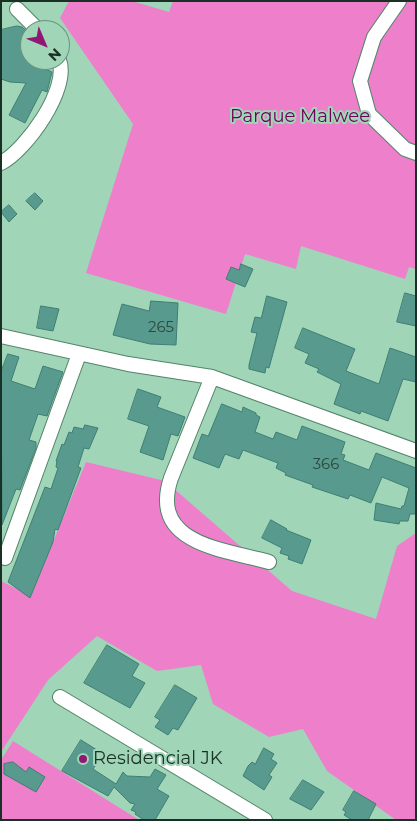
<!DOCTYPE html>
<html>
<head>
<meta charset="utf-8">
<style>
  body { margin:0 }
  #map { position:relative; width:417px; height:821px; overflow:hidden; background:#a0d5b8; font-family:Montserrat,sans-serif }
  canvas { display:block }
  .frame { position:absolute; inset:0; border:2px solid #1a3025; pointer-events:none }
  .north { position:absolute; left:20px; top:20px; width:50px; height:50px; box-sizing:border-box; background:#a0d5b8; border:1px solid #6a937d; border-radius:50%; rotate:135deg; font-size:14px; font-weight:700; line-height:20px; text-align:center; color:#1a3025 }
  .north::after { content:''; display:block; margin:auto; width:18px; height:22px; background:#911774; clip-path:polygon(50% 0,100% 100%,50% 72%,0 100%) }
</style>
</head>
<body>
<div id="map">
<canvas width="417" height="821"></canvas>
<div class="frame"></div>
<div class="north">N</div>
</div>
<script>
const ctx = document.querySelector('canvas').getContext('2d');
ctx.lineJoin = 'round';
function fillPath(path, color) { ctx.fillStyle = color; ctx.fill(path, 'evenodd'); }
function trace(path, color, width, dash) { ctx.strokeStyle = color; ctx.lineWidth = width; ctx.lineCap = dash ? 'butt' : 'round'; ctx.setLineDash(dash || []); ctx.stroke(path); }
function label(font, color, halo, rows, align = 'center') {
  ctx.font = font + ' Montserrat,sans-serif'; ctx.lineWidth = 4; ctx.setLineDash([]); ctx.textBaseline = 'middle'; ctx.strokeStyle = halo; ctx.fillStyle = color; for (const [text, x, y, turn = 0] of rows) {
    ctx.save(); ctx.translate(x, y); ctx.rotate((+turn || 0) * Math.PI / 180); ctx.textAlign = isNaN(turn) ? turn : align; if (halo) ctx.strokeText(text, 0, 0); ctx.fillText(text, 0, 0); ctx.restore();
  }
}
fillPath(new Path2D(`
  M69 1H132L169 12 173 1H416V269L409 267 405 279 301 246 296 269 245 254 226 314 86 273 133 124 60 18Z
  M86 462 165 481 292 591 376 619 397 546 416 533V820H396L327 771 303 729 269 737 213 704 201 665 157 671 97 636 48 680 1 752V581L31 596Z
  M13 741 139 820H1V760Z`), '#ee7fcb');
const building = new Path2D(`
  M17 26 22 27 30 34V60H44L41 67 52 72 47 92 42 90 25 123 9 115 26 83 10 82 1 79V30Z
  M35 193 43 201 35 210 26 201Z
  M9 205 17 214 9 222 1 212Z
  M241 264 253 269 245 287 226 279 231 267 239 270Z
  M405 293 416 296V326L397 322Z
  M267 296 287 302 269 368 266 367 265 373 249 369V365L257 333 251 332 255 317 261 318Z
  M151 301 178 303 176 345 150 344 113 335 122 304 149 311Z
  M41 306 59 309 53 331 37 328Z
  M303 328 355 349 346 371 379 384 390 348 416 357V382L403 379 388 421 361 411 360 414 334 404 341 384 317 372 319 369 305 363 309 354 295 348Z
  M8 354 19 357 11 381 35 389 43 366 63 372 47 416 38 414 29 440 36 442V448L20 490 16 489 2 525 1 372Z
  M138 389 161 397 157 407 185 417 178 436 171 434 163 460 140 452 149 426 128 419Z
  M222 404 242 412 243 407 256 413V415L260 417 255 432 273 439 276 432 297 440 302 426 345 442 341 454 345 455 343 460 369 470 376 453 416 468V514H410L408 521H400L399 524 374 520 376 503 401 509 402 506H404L409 488 382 477 371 503 350 495 348 499 312 487 313 485 285 475 286 473 276 468 278 463 243 450 239 459 225 454 219 468 193 458 202 434 208 436Z
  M85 425 98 428 89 449 84 448 78 467 81 468 58 530 55 529 53 542 30 598 8 582 45 487 51 489 58 468 56 467 57 461H56L62 444 64 445 69 432 72 433 74 427 83 429Z
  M271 520 287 529 286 530 311 540 302 564 288 559 289 556 280 553 282 548 262 538Z
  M107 645 139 664 132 676 145 683 130 708 84 683Z
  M175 685 197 698 178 730 173 728 168 735 155 727 160 720 155 717Z
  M81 740 97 750 94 758 99 760 93 769 116 784 123 772 127 776 150 777 155 769 166 775 157 789 169 796 155 820H144L135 814 136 812 131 810 135 804 130 803 114 787 108 796 62 771Z
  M264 748 274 754 271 759 277 763 269 775 272 777 264 790 243 776 248 766 252 762 255 764Z
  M13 762 26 772 29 767 45 777 36 792 4 774V764Z
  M303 780 324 792 311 810 290 799Z
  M354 791 376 804 368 820H352L344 815 346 812 343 810Z`);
fillPath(building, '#599a8e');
trace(building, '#3e7f73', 1);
const minor = new Path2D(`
  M399 1 374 37 360 81 369 114 405 149 416 153
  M17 9 38 30
  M1 163C26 150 70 89 59 60
  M1 336 128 364 212 377 416 451
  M212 377 171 478C149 544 222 549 269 562
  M5 558 79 354
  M60 697 265 820`);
trace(minor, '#518469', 16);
trace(minor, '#fff', 14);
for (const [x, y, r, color] of [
  [83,759,5,"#911774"]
]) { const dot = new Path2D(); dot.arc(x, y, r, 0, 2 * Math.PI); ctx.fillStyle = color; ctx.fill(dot); trace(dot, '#a0d5b8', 2); }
label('15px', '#2a4a3f', null, [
  ["265",161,328],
  ["366",326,465]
]);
label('18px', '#700158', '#a0d5b8', [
  ["Parque Malwee",300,117]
]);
label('18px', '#1a3025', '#a0d5b8', [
  ["Residencial JK",93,759]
], 'left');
</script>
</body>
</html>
